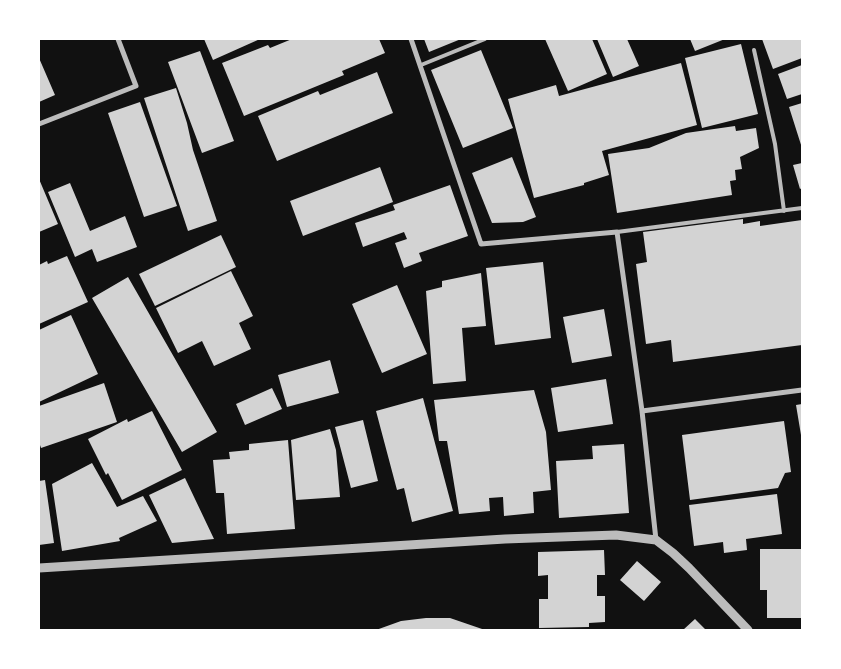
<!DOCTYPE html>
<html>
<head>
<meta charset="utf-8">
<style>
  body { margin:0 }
  #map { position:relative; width:841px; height:669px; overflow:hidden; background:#111; font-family:"DejaVu Sans",sans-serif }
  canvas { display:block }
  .frame { position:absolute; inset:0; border:40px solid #fff; pointer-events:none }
</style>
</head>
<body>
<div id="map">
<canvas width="841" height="669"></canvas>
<div class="frame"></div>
</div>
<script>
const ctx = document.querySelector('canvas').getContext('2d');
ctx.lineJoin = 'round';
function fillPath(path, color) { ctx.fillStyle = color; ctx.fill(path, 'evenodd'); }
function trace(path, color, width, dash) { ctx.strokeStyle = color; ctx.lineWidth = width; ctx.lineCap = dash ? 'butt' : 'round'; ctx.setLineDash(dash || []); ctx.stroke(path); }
fillPath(new Path2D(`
  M204 39H260L213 60Z
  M292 39H379L385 53 342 71 344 75 244 116 222 63 268 45 270 48Z
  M424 39H461L429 52Z
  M545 39H592L607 74 568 91Z
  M597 39H627L639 66 613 77Z
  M690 39H725L695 51Z
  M762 39H802V58L773 69Z
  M741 44 758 114 702 128 685 58Z
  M481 50 513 128 463 148 431 70Z
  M200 51 234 141 202 153 168 62Z
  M39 58 55 95 39 102Z
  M681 63 697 125 602 151 609 175 584 183V185L534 198 508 99 556 85 559 96Z
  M802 65V94L787 99 778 74Z
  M377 72 393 113 277 161 258 116 318 91 320 95Z
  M176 88 187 123 193 150 217 221 188 231 144 98Z
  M140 102 177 206 144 217 108 113Z
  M802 103V148L789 107Z
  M735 126 736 131 756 128 759 148 740 157 742 169 735 170 736 180 730 181 732 195 617 213 608 154 649 148 686 133Z
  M512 157 536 217 523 222 492 223 472 173Z
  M802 163V188L800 189 793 165Z
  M380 167 393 202 303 236 290 201Z
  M39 179 58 224 39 232Z
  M70 183 90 231 125 216 137 247 97 262 92 249 75 257 48 192Z
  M450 185 468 236 419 253 422 261 404 268 395 243 407 239 404 232 363 247 355 223 395 210 393 205Z
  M743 219V224L760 221V226L802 220V345L673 362 671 340 646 344 636 264 647 262 643 232Z
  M221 235 236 267 155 306 139 274Z
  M67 256 88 302 39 324V265L47 261 48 264Z
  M543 262 551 338 495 345 486 268Z
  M231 271 253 316 239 323 251 349 214 366 202 341 178 353 156 308Z
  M481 273 486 326 462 328 466 381 433 384 426 291 442 287V281Z
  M128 277 217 432 182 452 92 298Z
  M397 285 427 354 382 373 352 304Z
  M604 309 612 356 572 363 563 317Z
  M71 315 98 374 39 402V330Z
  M330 360 339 393 287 407 278 375Z
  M606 379 613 424 558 432 551 388Z
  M104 383 117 422 41 448 39 442V406Z
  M272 388 282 409 245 425 236 404Z
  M534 390 546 432 551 490 533 492 534 513 504 516 503 497 489 498 490 511 459 514 447 441H439L434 400Z
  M423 398 453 511 412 522 404 488 397 490 376 411Z
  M802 404V435H801L796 405Z
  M152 411 182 470 122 500 108 473 106 475 88 439 127 419 128 422Z
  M363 420 378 481 351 488 335 427Z
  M784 421 791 472 785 473 778 488 690 500 682 435Z
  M330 429 336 450 340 497 296 500 291 440Z
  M288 440 295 529 227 534 224 493H216L213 460 230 459 229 452 249 450V444Z
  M624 444 629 513 559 518 556 461 593 459 592 446Z
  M92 463 117 507 143 496 157 521 119 538 120 541 62 551 52 484Z
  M185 478 214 539 172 543 149 495Z
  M45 480 54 543 39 545V481Z
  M777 494 782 534 746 539 747 550 724 553 723 542 694 546 689 505Z
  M760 549H802V618H767V590H760Z
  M604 550 605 575H597V596H605V622L589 623V627L539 628V599H548V575L538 576V552Z
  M637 561 661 582 644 601 620 580Z
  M426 618H450L485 630H376L401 621Z
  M695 619 706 630H683Z`), '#d3d3d3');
trace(new Path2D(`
  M754 50 775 144 784 211
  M421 65 485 39
  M617 232 802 208`), '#bcbcbc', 4);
trace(new Path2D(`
  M411 39 481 244 617 232 642 411 656 540
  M39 124 136 86 118 39
  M642 411 802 390`), '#bcbcbc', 5);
trace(new Path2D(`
  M39 568 505 539 616 535 656 540 673 553 689 568 748 630`), '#bcbcbc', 9);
</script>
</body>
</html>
